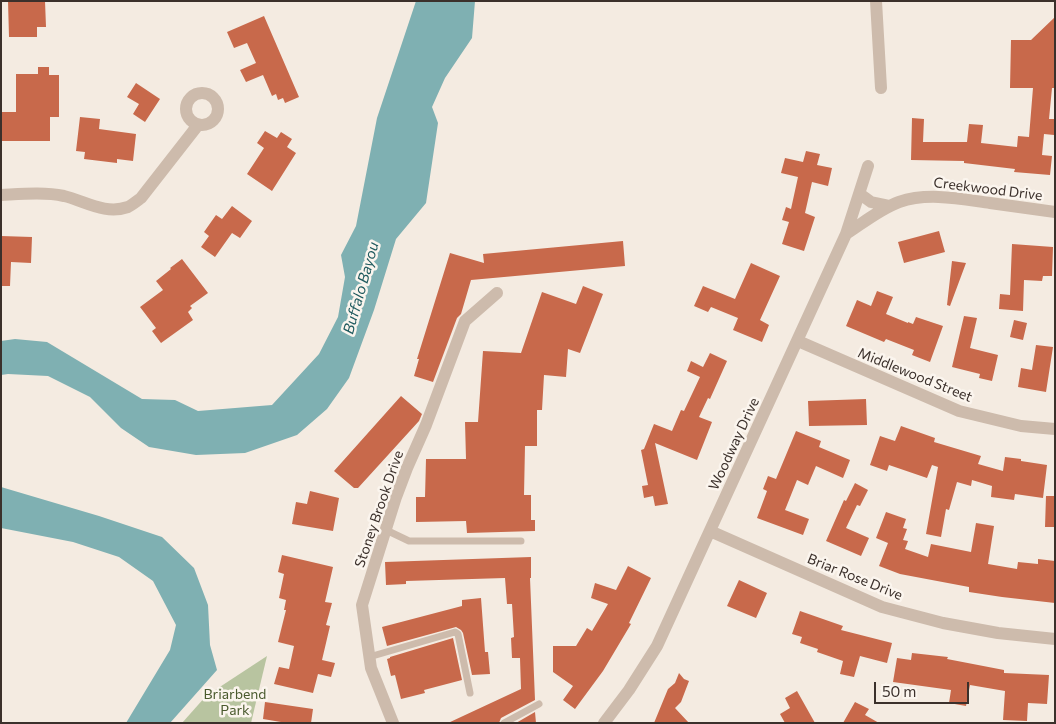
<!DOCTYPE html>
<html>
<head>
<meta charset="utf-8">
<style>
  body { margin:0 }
  #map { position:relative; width:1056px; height:724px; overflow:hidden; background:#f4ebe1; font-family:Commissioner,sans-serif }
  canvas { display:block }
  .frame { position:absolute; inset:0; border:2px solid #3b302b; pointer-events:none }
  .scale { position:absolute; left:874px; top:682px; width:95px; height:22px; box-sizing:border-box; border:2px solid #3b302b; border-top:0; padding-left:6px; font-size:15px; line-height:18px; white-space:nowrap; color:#3b302b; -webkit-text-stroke:4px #fbf5ee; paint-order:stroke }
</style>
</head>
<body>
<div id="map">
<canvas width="1056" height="724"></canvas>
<div class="frame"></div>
<div class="scale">50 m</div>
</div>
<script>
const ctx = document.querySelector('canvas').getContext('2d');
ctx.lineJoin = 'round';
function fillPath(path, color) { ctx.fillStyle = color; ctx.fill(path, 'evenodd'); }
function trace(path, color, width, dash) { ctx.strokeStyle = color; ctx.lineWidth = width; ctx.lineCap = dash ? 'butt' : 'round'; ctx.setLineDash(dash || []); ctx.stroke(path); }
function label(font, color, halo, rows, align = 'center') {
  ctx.font = font + ' Commissioner,sans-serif'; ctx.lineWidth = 5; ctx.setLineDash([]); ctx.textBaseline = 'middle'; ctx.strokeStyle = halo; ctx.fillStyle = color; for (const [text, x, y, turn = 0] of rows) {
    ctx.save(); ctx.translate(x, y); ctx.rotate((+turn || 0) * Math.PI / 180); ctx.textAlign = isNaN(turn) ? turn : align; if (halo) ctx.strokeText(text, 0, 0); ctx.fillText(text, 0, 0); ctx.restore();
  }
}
fillPath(new Path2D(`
  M267 656 251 723H182L206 696Z`), '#b8c4a0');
fillPath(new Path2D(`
  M416 1H475L472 38 445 78 432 107 438 123 426 203 396 239 374 310 349 378 327 409 297 435 245 453 196 455 149 447 121 428 90 397 48 376 8 374 1 375V341L15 339 47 342 142 399 175 400 198 411 272 405 319 354 338 317 345 277 341 255 356 226 377 118Z
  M1 487 99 516 162 537 194 568 208 605 210 645 217 670 170 723H126L170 650 176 625 153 581 119 557 73 542 1 528Z`), '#7fb0b2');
fillPath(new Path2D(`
  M8 1H45L46 27H37V37H9Z
  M264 16 299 97 285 103 283 98 278 100 276 94 272 96 263 75 246 82 240 70 256 63 247 43 234 48 227 32Z
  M1055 17V88H1052L1049 119H1055L1054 135 1044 134 1042 155 1052 156 1050 175 1014 172 1015 169 964 163V161L911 160 912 118 924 119 923 142H967L969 124 983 125 981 143 1017 147 1018 136 1029 137 1033 88H1010L1011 40H1031Z
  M38 67H49V75H59V117H50V141H1V112H16V74H38Z
  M136 83 160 99 145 122 133 114 139 104 127 97Z
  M80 117 100 119 99 129 136 134 133 161 117 159V163L84 159 85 152 76 151Z
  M265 131 277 138 281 132 292 139 287 147 296 153 272 191 247 174 264 148 257 143Z
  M806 151 820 154 817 165 832 168 828 186 812 182 805 213 815 217 804 251 782 244 789 222 782 220 786 207 791 209 798 177 781 173 785 158 803 162Z
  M232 206 252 221 240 238 232 233 215 257 201 247 209 236 204 232 216 215 222 219Z
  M939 231 945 252 904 263 898 242Z
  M1 236 32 237 31 263 11 262 10 286H1Z
  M623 241 625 266 471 280 461 314 457 318 433 382 414 376 419 359H417L450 253 484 263 483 254Z
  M1012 244 1053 247 1052 276H1043L1042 281 1024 280 1023 311 999 309 1000 294 1010 295Z
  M182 259 208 293 190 306 192 308 188 312 193 320 161 343 152 331 156 328 140 307 163 290 156 281 171 269 170 268Z
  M952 261 966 263 950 306 947 305Z
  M751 263 780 276 760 320 769 325 762 342 733 330 738 318 711 307 708 312 694 306 703 286 735 299Z
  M583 286 603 294 580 353 568 349 566 377 544 375 542 410H537V446H525L524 495H531V520H535V531L467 533 466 521 416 522V497H425L426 459H466L465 422H478L483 351 521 353 542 292 576 304Z
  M877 291 893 297 886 314 908 323V322L913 324 916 317 943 326 930 362 912 355 914 350 886 339 884 342 846 326 857 300 871 306Z
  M964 316 977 318 970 348 998 355 992 381 979 378 980 374 952 367Z
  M1014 320 1027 323 1023 340 1010 337Z
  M1036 345 1053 347 1046 392 1018 387 1021 368 1032 370Z
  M710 353 727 361 710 399 708 398 699 417 712 422 697 460 655 443 668 504 655 506 653 496 644 498 642 486 648 485 641 450 644 449 654 424 672 431 681 410 684 411 700 377 687 371 691 361 703 367Z
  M401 396 422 414 419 421 358 488H354L334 471Z
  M866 399 867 425 809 426 808 401Z
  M901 426 935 438 934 442 981 456 978 464 1003 471 1005 457 1021 459V461L1047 465 1043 498 1015 494 1014 500 991 497 992 486 972 480 971 486 957 482 949 510 946 509 941 537 926 534 938 467 932 465 927 478 889 465 887 471 870 465 880 436 895 441Z
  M796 431 821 441 819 447 850 460 843 478 816 466 808 485 797 480 785 510 809 519 803 535 757 518 767 491 763 489 768 476 776 479Z
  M855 483 868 490 860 506 857 505 846 528 869 538 861 556 826 541 844 500 846 501Z
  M310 491 339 498 333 531 292 524 296 502 307 504Z
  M1046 496H1055V527H1045Z
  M886 512 906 519 903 528 907 529 903 540 908 541 905 549 928 557 931 544 971 552 976 523 994 526 988 564 1017 569 1018 562 1038 564V559L1055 561V603L1002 597 969 592V587L900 574 879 566 888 543 876 538Z
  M282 555 333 567 325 602 332 603 326 625 330 626 322 660 335 663 331 677 318 674 313 693 274 684 279 667 289 669 294 646 278 642 286 610H284L286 600 279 598 284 574 278 572Z
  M531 557V578H530L535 700 501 718 499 723H448L521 689 520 658H512L511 638 514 637 512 604H507L505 578 406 581V584L386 585 385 562Z
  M628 566 651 578 629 623 631 624 603 671 575 709 563 700 573 686 553 672V646H576L587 628 592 631 608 604 591 598 595 583 616 590Z
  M739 580 767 593 756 618 727 606Z
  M481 598 485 652H488L490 674 472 675 463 633 461 630 456 627 387 646 382 627 462 606V600Z
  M800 611 843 626 841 630 892 643 887 663 860 656 854 677 840 674 843 661 817 652 818 649 800 643 802 637 792 634Z
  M453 638 462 680 424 690 425 693 401 699 395 675 391 676 387 659 390 658V657Z
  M912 653 948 657 947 659 1004 670V673L1049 675 1047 704 1028 703 1027 721 1003 720 1005 691 970 685 966 706 949 703 951 690 893 682 897 658 911 660Z
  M679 673 684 679 689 681 681 702 675 708 689 723H654L668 689 675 683Z
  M797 691 815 723H785L780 714 790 708 785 698Z
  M265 702 313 709 311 723H287L263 719Z
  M855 702 869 709 865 715 879 723H843Z
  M535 712 536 723H516Z`), '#c8694b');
trace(new Path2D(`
  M386 530 409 541H521
  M369 657 455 632 458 634 470 693
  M504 723 539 704`), '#cdbbac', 7);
trace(new Path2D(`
  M876 1 881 88
  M186 109a16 16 0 1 1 32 0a16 16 0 1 1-32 0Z
  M860 194 871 202 890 206
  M1 195C22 194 44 192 64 196 85 201 105 215 128 207 132 205 137 201 141 198L198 125
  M846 234C863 223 880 209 899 202 928 192 961 199 990 203 1012 206 1033 209 1055 212
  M798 341 959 411 1021 426 1055 429
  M710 531 882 607 943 623 998 633 1055 639
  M393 723 371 668 362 605 396 497 407 468 426 425 465 321 497 293
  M604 723 629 690 657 646 846 234 868 166`), '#cdbbac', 12);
label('14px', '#3b302b', '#fbf5ee', [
  ["Creekwood Drive",988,189,7],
  ["Middlewood Street",915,375,22],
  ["Woodway Drive",734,444,-65],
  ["Stoney Brook Drive",379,509,-71],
  ["Briar Rose Drive",855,577,22]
]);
label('14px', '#4a5a2e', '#fbf5ee', [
  ["Briarbend",235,694],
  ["Park",235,710]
]);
label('italic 15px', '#1f5a5e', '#fbf5ee', [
  ["Buffalo Bayou",361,288,-74]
]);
</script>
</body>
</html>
